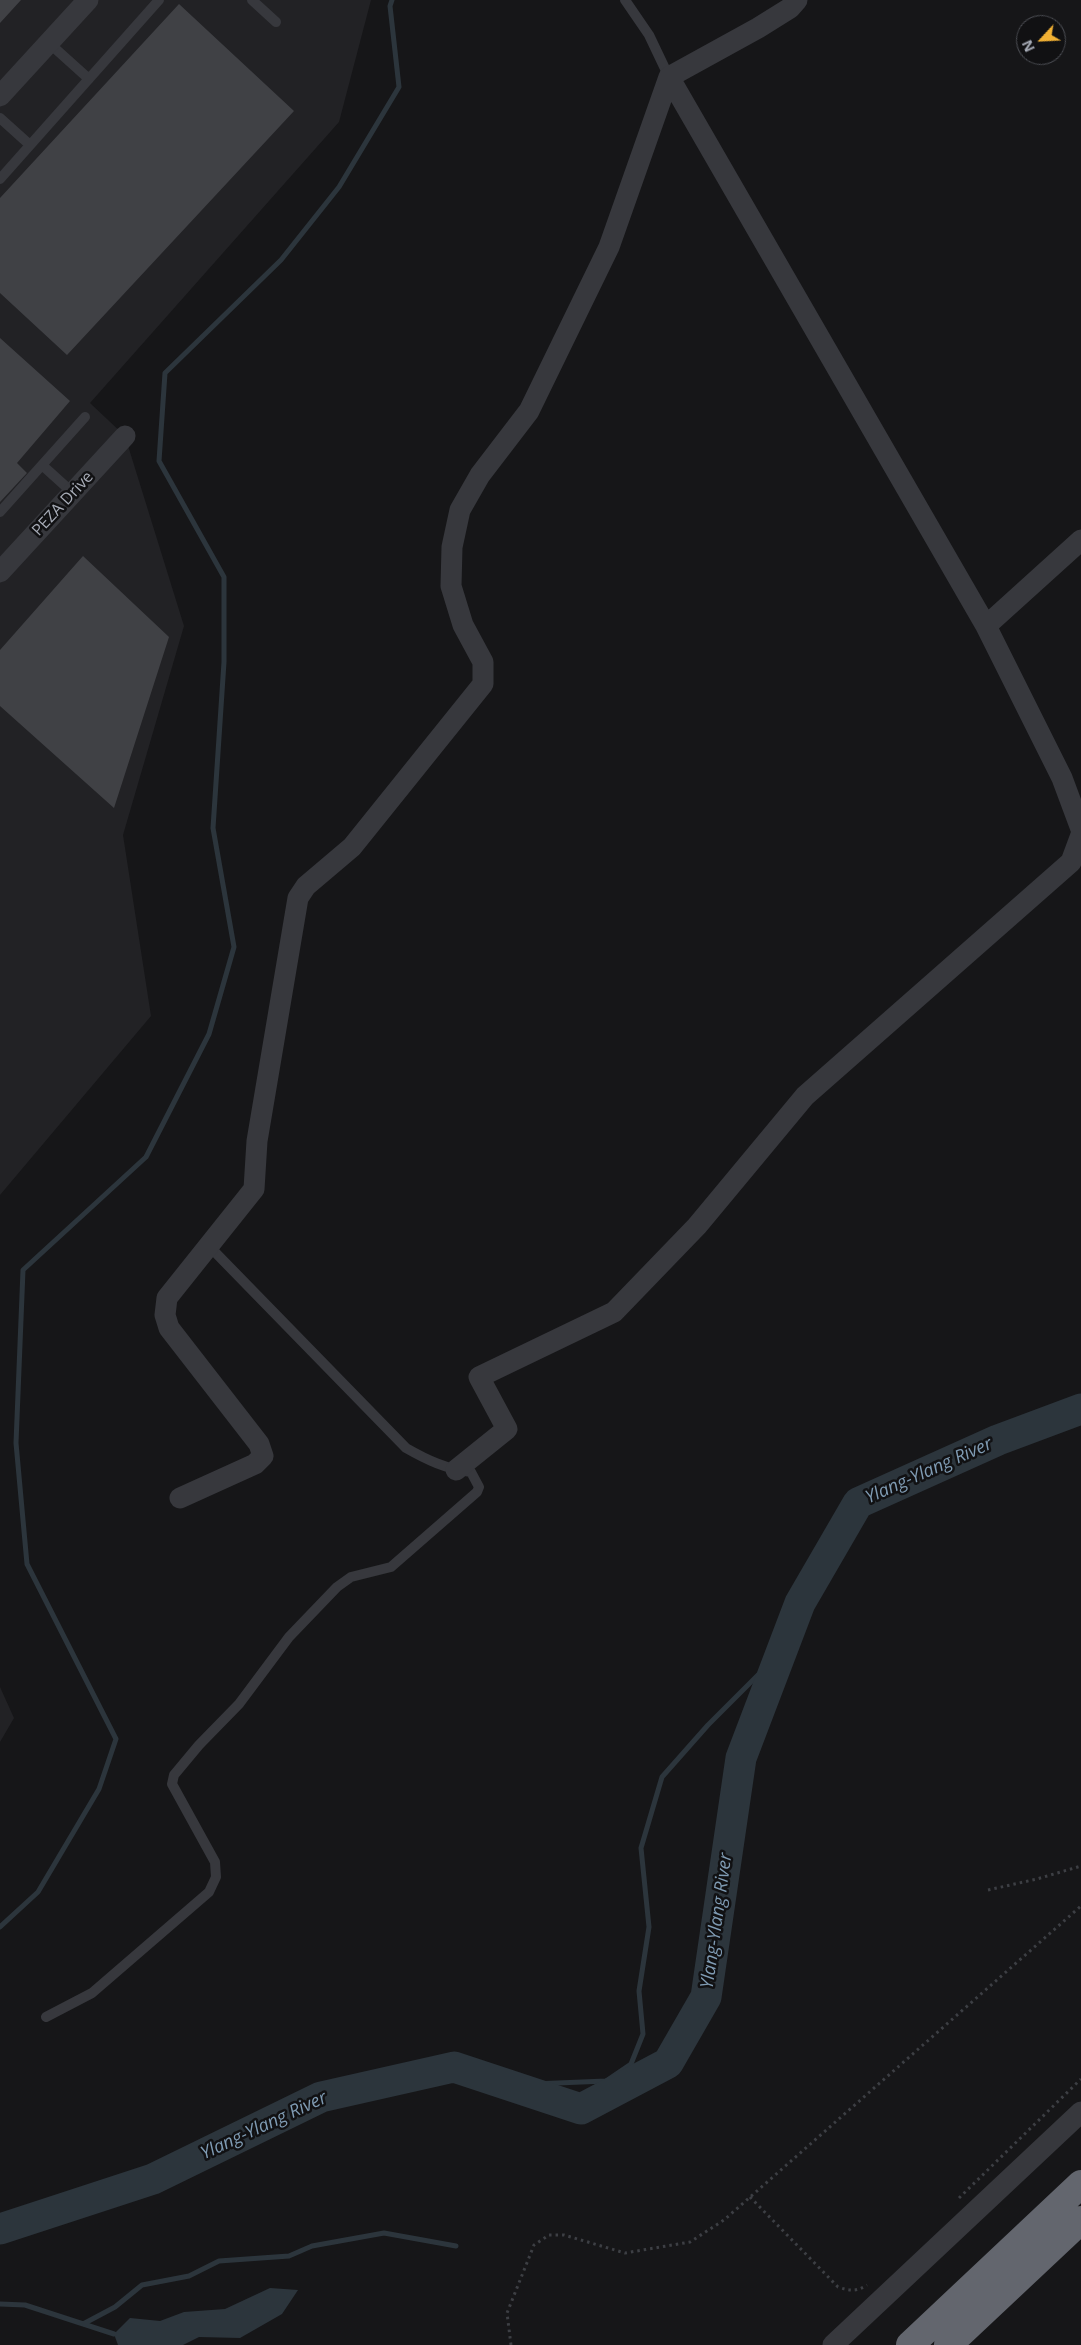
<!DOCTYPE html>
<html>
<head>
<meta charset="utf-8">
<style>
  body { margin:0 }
  #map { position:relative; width:1081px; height:2345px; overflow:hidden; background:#161618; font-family:"Open Sans",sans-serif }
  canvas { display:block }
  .north { position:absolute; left:1016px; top:15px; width:50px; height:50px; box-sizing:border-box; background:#111113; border:1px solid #4d4f55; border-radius:50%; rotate:245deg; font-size:14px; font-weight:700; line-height:20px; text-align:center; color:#a8adb8 }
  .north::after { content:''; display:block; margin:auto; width:18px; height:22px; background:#f2b134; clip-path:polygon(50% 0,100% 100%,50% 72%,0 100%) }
</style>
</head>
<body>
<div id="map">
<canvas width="1081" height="2345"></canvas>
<div class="north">N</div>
</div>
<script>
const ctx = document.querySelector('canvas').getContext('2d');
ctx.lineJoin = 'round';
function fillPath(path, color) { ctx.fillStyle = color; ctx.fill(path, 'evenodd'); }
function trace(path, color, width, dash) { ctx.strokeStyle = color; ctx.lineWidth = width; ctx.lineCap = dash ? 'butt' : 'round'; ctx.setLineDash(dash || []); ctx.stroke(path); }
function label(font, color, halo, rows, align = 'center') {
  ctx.font = font + ' "Open Sans",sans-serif'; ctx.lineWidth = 5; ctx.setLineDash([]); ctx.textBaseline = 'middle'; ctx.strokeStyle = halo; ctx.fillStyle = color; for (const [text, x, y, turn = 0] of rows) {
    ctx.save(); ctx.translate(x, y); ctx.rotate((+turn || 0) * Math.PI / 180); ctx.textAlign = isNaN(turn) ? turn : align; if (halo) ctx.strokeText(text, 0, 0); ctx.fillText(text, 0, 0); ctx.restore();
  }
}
fillPath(new Path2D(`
  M0 0H371L339 122 90 403 125 436 184 626 123 835 151 1016 0 1195Z
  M0 1687 14 1718 0 1742Z`), '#222225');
fillPath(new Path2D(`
  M270 2288 298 2290 282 2314 240 2338 199 2337 183 2345H118L114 2334 130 2318 160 2321 184 2312 225 2309Z`), '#2c353c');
trace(new Path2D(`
  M0 1927 38 1892 99 1789 116 1739 27 1564 16 1443 23 1270 146 1157 209 1034 234 947 213 828 224 662V577L159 461 165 373 281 260 339 187 399 87 390 6 392 0
  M509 2085 606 2081 631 2064 643 2034 639 1991 649 1927 641 1848 662 1777 708 1725 781 1652
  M0 2304 25 2305 114 2334
  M83 2324 115 2307 142 2285 189 2276 219 2261 289 2256 312 2246 384 2233 456 2246`), '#2c353c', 5);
trace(new Path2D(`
  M0 2229 153 2179 321 2097 454 2067 581 2109 668 2063 706 1997 741 1758 800 1603 858 1503 998 1440 1081 1409`), '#2c353c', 31);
fillPath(new Path2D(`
  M0 0H21L0 23Z
  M179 4 294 111 67 355 0 293V198Z
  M0 338 70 401 17 463 27 473 0 502Z
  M83 556 169 637 114 808 0 706V650Z`), '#404145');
trace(new Path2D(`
  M988 1890 1037 1879 1081 1866
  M750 2197 838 2287C850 2291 856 2292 867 2285
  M959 2198 1081 2079
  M511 2345 507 2313 534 2245 549 2235H564L625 2253 690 2242 724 2220 1081 1906`), '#3d3f44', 3, [2.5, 4]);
trace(new Path2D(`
  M252 0 276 22
  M625 0 649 35 669 77
  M49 43 89 79
  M0 118 30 145
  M0 179 159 0
  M42 465 73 493
  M0 512 85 417
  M46 2017 92 1993 209 1892 216 1877 215 1862 172 1784 174 1775 199 1745 239 1704 289 1637 337 1587 351 1577 391 1567 477 1492 479 1487 471 1472C446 1469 427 1460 406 1448L210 1247`), '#37383d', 10);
trace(new Path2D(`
  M669 77 986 626 1062 778 1081 829
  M0 96 88 0
  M0 572 125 436
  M986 626 1081 540
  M456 1470 507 1429 479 1377 614 1312 697 1226 805 1096 1071 862 1081 835
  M180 1498 255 1464 263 1456 259 1444 169 1328 165 1315 167 1298 254 1189 257 1141 298 898 306 886 352 847 483 684V662L463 625 451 586 452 547 460 510 480 475 529 411 609 247 669 77 758 28 790 8 797 0
  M833 2345 1081 2112`), '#37383d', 21);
trace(new Path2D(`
  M910 2345 1081 2184
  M948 2345 1081 2220`), '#63666e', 28);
label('16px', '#a8adb8', '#111113', [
  ["PEZA Drive",63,504,-47]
]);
label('italic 18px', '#7f9bb3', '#111113', [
  ["Ylang-Ylang River",929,1471,-24],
  ["Ylang-Ylang River",717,1921,-82],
  ["Ylang-Ylang River",264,2126,-25]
]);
</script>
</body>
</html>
